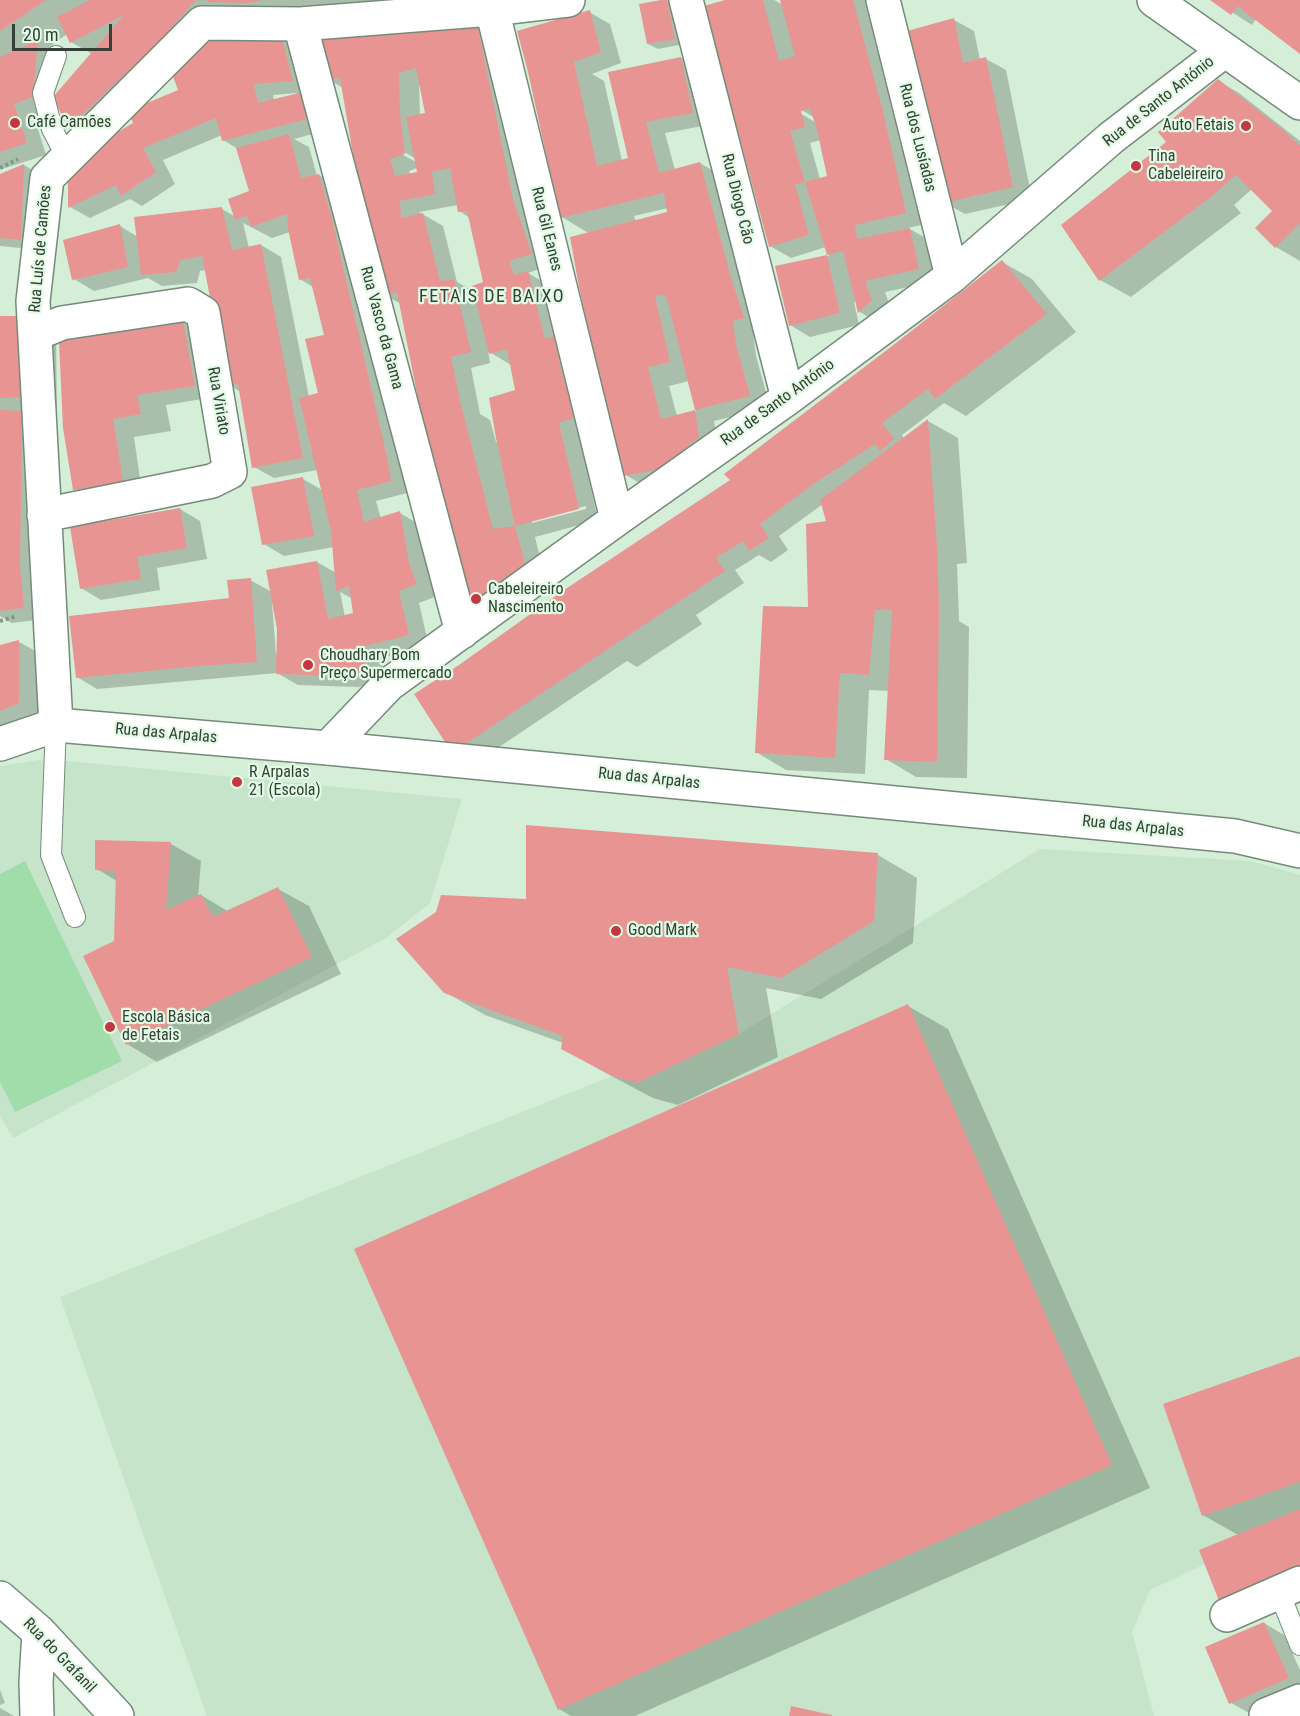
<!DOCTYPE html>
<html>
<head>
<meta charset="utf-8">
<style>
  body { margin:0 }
  #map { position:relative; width:1300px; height:1716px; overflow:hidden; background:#d5eed8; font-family:"Roboto Condensed",sans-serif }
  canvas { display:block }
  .scale { position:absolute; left:12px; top:24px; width:100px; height:27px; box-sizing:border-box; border:3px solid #353f36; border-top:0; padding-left:8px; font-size:18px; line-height:21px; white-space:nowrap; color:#353f36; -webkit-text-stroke:4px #e2fbe5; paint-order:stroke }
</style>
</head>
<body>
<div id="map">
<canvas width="1300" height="1716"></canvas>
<div class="scale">20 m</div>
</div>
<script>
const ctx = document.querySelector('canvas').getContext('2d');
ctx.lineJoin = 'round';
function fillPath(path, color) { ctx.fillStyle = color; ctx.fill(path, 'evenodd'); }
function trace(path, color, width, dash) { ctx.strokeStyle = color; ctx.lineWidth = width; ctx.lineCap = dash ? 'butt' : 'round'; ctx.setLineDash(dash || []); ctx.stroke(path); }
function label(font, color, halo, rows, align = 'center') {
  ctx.font = font + ' "Roboto Condensed",sans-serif'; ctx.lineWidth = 4.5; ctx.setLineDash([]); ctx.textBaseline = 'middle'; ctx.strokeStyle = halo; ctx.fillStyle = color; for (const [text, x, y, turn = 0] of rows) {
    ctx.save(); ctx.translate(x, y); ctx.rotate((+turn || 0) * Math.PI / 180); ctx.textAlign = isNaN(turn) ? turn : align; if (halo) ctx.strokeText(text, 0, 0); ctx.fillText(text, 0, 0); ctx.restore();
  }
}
fillPath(new Path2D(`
  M46 759 462 799 430 903 386 938 13 1138 0 1116V766Z
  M1040 849 1250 861 1300 875V1519L1150 1590 1132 1632 1154 1716H207L60 1297 612 1076 638 1083 739 1034Z`), '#c5e4c9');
fillPath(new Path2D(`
  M25 861 122 1061 15 1112 0 1082V874Z`), '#a0ddaa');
fillPath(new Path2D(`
  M0 0H464L217 12 206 6 171 45 79 132 69 127 54 97 92 54 71 42 67 34 48 48 58 53 53 108 34 116 46 155 2 169 0 168Z
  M667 0 677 6 684 44 658 49 648 44Z
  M731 0H774L783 5 782 0H871L926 224 908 228 931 241 938 281 885 292 892 312 880 324 860 312 857 301 854 302 859 325 810 337 790 325 776 267 829 256 826 247 791 258 770 246ZM795 106 815 118V122L793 109ZM821 140 828 177 820 179 810 143Z
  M1213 0H1300V51L1256 19 1252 25Z
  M589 12 610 24 621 63 592 74 604 81 622 161 630 159 610 73 681 58 701 70 713 124 665 133 675 170 700 163 730 181 763 329 753 333 756 356 770 407 714 421 719 449 646 487 626 475 590 234 562 217 530 72ZM668 208 667 214 636 222 634 216ZM689 381 696 411 677 416 669 386Z
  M475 20 496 32 551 265 528 273 548 285 595 428 579 434 598 520 535 537 546 582 488 619 401 304 385 295 343 88 328 79ZM419 84 427 115 420 116ZM399 149 416 159V162L398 152ZM417 168 418 174 411 175 409 171ZM458 205 459 211 470 218 485 283 475 292 457 282 443 226 419 212ZM488 351 511 365 517 392 498 442H496L490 420 480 414 471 368 490 363ZM586 506V509L532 523V520Z
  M954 20 974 31 980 60 986 59 1006 70 1032 199 965 214 945 203Z
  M282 39 302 51 331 129 294 139 309 147 317 176 319 175 339 187 411 492 376 501 381 519 400 513 420 525 429 576 437 596 419 603 429 647 381 658 386 681 359 687 298 685 277 673 97 689 77 677 230 599 250 580 272 592 317 562 336 573 334 547 284 556 264 544 303 479 322 490 317 470 274 478 254 467 241 392 228 385 206 270 200 271 197 283 162 286 148 278 94 291 74 279 120 226 138 237 222 209 236 217 251 192 238 149 223 140 222 135 163 160 175 184 142 206 130 199 90 218 70 207 134 123 180 91ZM297 93V95L274 100 273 95ZM243 223 272 238 290 232 300 279 313 287 326 336 323 394 309 397 281 257 261 245 249 248ZM340 592 353 599 355 614 345 617ZM272 603H274L279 628 278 655H276Z
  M1218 81 1239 93 1300 141V261L1276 247 1274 211 1252 189 1234 205 1241 213 1131 297 1100 280 1166 144Z
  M24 165 44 177 41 250 0 246V176Z
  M1002 262 1032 279 1076 332 966 416 944 403 902 435 904 439 928 421 958 438 967 563 957 564 959 621 969 627 967 778 916 777 886 759 889 691 869 690 865 774 786 770 756 752 810 609 827 522 823 504 779 536 788 550 771 562 759 555 735 570 744 583 696 615 702 624 637 667 627 661 474 764 453 752 733 480Z
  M0 317 56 335 57 414H25L44 619 12 623 0 616Z
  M183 322 203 334 214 397 166 405 171 431 134 437 142 493 95 501 75 489 60 343Z
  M180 509 200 521 207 559 157 568 160 590 101 600 81 588Z
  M19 642 39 653V715L0 731V647Z
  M97 841 171 844 201 861 198 897 201 895 229 912 278 889 309 906 341 974 157 1062 127 1044 116 942 117 881 97 869Z
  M878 855 917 878 913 943 821 999 766 988 778 1057 678 1105 653 1098 602 1071 563 1048V1043L485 1015 445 992 527 901Z
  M908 1006 948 1029 1150 1488 635 1716H571L559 1709Z
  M1300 1358V1594L1238 1535 1203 1515Z
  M1264 1623 1284 1635 1300 1670V1693L1251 1714 1231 1703Z
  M0 1690 5 1703 0 1705Z
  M0 1708 14 1716H0Z`), '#0003');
fillPath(new Path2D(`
  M0 0H46L0 31Z
  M90 0H196L158 43 68 128 53 97 124 15 70 43 57 17Z
  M208 0H260V1L247 3 208 2Z
  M661 0H667L675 39 647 44 639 4Z
  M725 0H763L779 61 795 56 780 0H853L884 115 906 213 855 225 857 239 910 228 919 269 865 281 872 300 858 313 843 251 827 255 805 182 795 184 809 235 769 247 704 6ZM810 108 817 130 827 176 805 182 790 131 805 127 801 111Z
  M1210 0H1300V54L1237 6 1231 15Z
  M590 10 601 52 574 62 597 166 628 158 608 72 681 57 693 113 646 122 659 173 700 162 730 274 744 318 733 321 736 344 750 396 695 410 666 295 655 296 670 362 648 367 661 419 695 410 699 437 660 469 624 476 612 433 579 287 570 237 667 212 664 193 560 218 528 72 517 31Z
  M954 18 963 63 986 57 1013 187 944 203 907 31Z
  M476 19 514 203 532 254 509 261 514 275 528 271 545 339 554 336 563 378 576 417 559 423 579 509 515 526 527 571 466 608 420 409 397 292 383 296 355 166 340 78 326 80 321 36ZM416 68 425 113 406 117 417 172 395 176 390 159 405 154 400 113 399 73ZM450 168 458 212 467 211 483 282 472 286 489 354 507 349 515 390 489 398 496 438 515 526 493 529 460 401 451 357 471 352 454 279 440 281 423 213 401 218 400 201 435 194 432 172Z
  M213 35 282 38 293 81 254 84 258 103 303 92 311 118 222 141 216 118 143 148 156 172 121 196 116 185 68 208V176L96 145 133 123 128 111 178 90 171 71Z
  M38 40 33 97 14 104 27 143 0 152V57Z
  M1218 79 1284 131 1300 146V223L1275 248 1255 228 1272 211 1236 175 1212 196 1099 281 1061 225 1166 142 1158 132Z
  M289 134 301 178 319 174 332 219 387 457 391 481 357 490 364 522 400 511 409 563 417 584 399 591 409 635 361 647 367 670 338 676 276 674 277 629 266 570 317 561 328 619 353 613 349 586 336 591 331 531 299 398 318 393 305 339 324 335 310 278 299 280 288 229 287 214 251 227 247 216 235 220 228 199 249 191 236 148Z
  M24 164 21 240 0 238V174Z
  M222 207 232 250 261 244 303 458 252 468 238 384 227 386 202 256 180 260 177 272 141 275 134 217Z
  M120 224 128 267 72 280 63 240Z
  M827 255 840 313 789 326 775 266Z
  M1002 260 1047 314 935 399 928 389 882 423 894 439 880 451 875 444 812 485 760 524 769 538 749 551 743 541 716 558 725 571 452 753 414 694 459 665 564 590 730 480 724 474 896 343Z
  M0 316H26L27 397 0 398Z
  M183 320 195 386 137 395 141 414 113 419 123 482 73 490 63 428 59 341Z
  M0 410 22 411 20 566 24 608 0 611Z
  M928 419 937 547 939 608 937 762 884 760 892 609 875 610 869 675 840 673 835 758 755 753 763 606 808 607 806 524 826 521 820 500Z
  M303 477 314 536 262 545 251 487Z
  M180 508 187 548 137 557 141 579 80 589 70 527Z
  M251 578 257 662 199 666 76 678 69 616 229 598 227 580Z
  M19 640V703L0 711V645Z
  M526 825 878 853 874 921 781 978 727 967 739 1034 637 1083 612 1076 561 1049 563 1036 444 993 396 939 436 912 441 895 526 899Z
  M95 840 171 842 166 910 201 894 213 917 278 887 312 957 126 1045 83 956 114 941 116 871 95 870Z
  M908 1004 1112 1465 558 1710 354 1249Z
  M1300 1356V1482L1202 1516 1163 1404Z
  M1300 1509V1575L1221 1606 1199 1550Z
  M1264 1622 1289 1678 1229 1704 1205 1647Z
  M791 1706 832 1715V1716H789Z`), '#e89493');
const lane = new Path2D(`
  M56 56 43 93 52 129 67 158
  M56 725 51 855 75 917
  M1279 1592 1300 1645`);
const street = new Path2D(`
  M686 0 788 398
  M883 0 952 276
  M1154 0 1300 103
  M492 9 617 519
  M300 24 462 632
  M35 334 62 323 188 304 203 313 230 472 212 481 44 515
  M56 725 33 301 47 178 202 23 300 24 492 9 568 0
  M328 748 388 685 617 519 788 398 952 276 1111 138 1224 51
  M0 1598 39 1632 117 1716
  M1227 1615 1300 1583
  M1266 1715 1300 1701
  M37 1716 36 1682 39 1632`);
const secondary = new Path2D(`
  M0 744 56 725 328 748 1235 836 1300 851`);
trace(lane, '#748b78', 22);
trace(street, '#748b78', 36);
trace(secondary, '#748b78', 36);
trace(new Path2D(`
  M0 168 18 159
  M0 621 17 616`), '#839585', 4, [3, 3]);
trace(lane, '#fff', 20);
trace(street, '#fff', 33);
trace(secondary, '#fff', 33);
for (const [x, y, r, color] of [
  [15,123,6,"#c53542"],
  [1246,126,6,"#c53542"],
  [1136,166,6,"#c53542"],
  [476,599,6,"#c53542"],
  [308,665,6,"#c53542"],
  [237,782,6,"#c53542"],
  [616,931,6,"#c53542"],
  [110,1027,6,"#c53542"]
]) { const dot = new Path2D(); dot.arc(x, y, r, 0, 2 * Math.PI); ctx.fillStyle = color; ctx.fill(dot); trace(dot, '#e2fbe5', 2); }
label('16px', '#353f36', '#e2fbe5', [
  ["Rua de Santo António",1159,102,-38],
  ["Rua dos Lusíadas",917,138,76],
  ["Rua Diogo Cão",737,199,76],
  ["Rua Gil Eanes",546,229,76],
  ["Rua Luís de Camões",41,249,-85],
  ["Rua Vasco da Gama",381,328,75],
  ["Rua Viriato",218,401,80],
  ["Rua de Santo António",778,403,-36],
  ["Rua das Arpalas",166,734,5],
  ["Rua das Arpalas",649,779,6],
  ["Rua das Arpalas",1133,827,6],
  ["Rua do Grafanil",59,1656,46]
]);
label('16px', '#353f36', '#e2fbe5', [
  ["Café Camões",27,123],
  ["Auto Fetais",1234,126,"right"],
  ["Tina",1148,157],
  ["Cabeleireiro",1148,175],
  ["Cabeleireiro",488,590],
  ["Nascimento",488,608],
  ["Choudhary Bom",320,656],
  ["Preço Supermercado",320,674],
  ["R Arpalas",249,773],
  ["21 (Escola)",249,791],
  ["Good Mark",628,931],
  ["Escola Básica",122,1018],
  ["de Fetais",122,1036]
], 'left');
ctx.letterSpacing = '1.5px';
label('18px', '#353f36', '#e2fbe5', [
  ["FETAIS DE BAIXO",492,297]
]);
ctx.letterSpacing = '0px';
</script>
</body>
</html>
